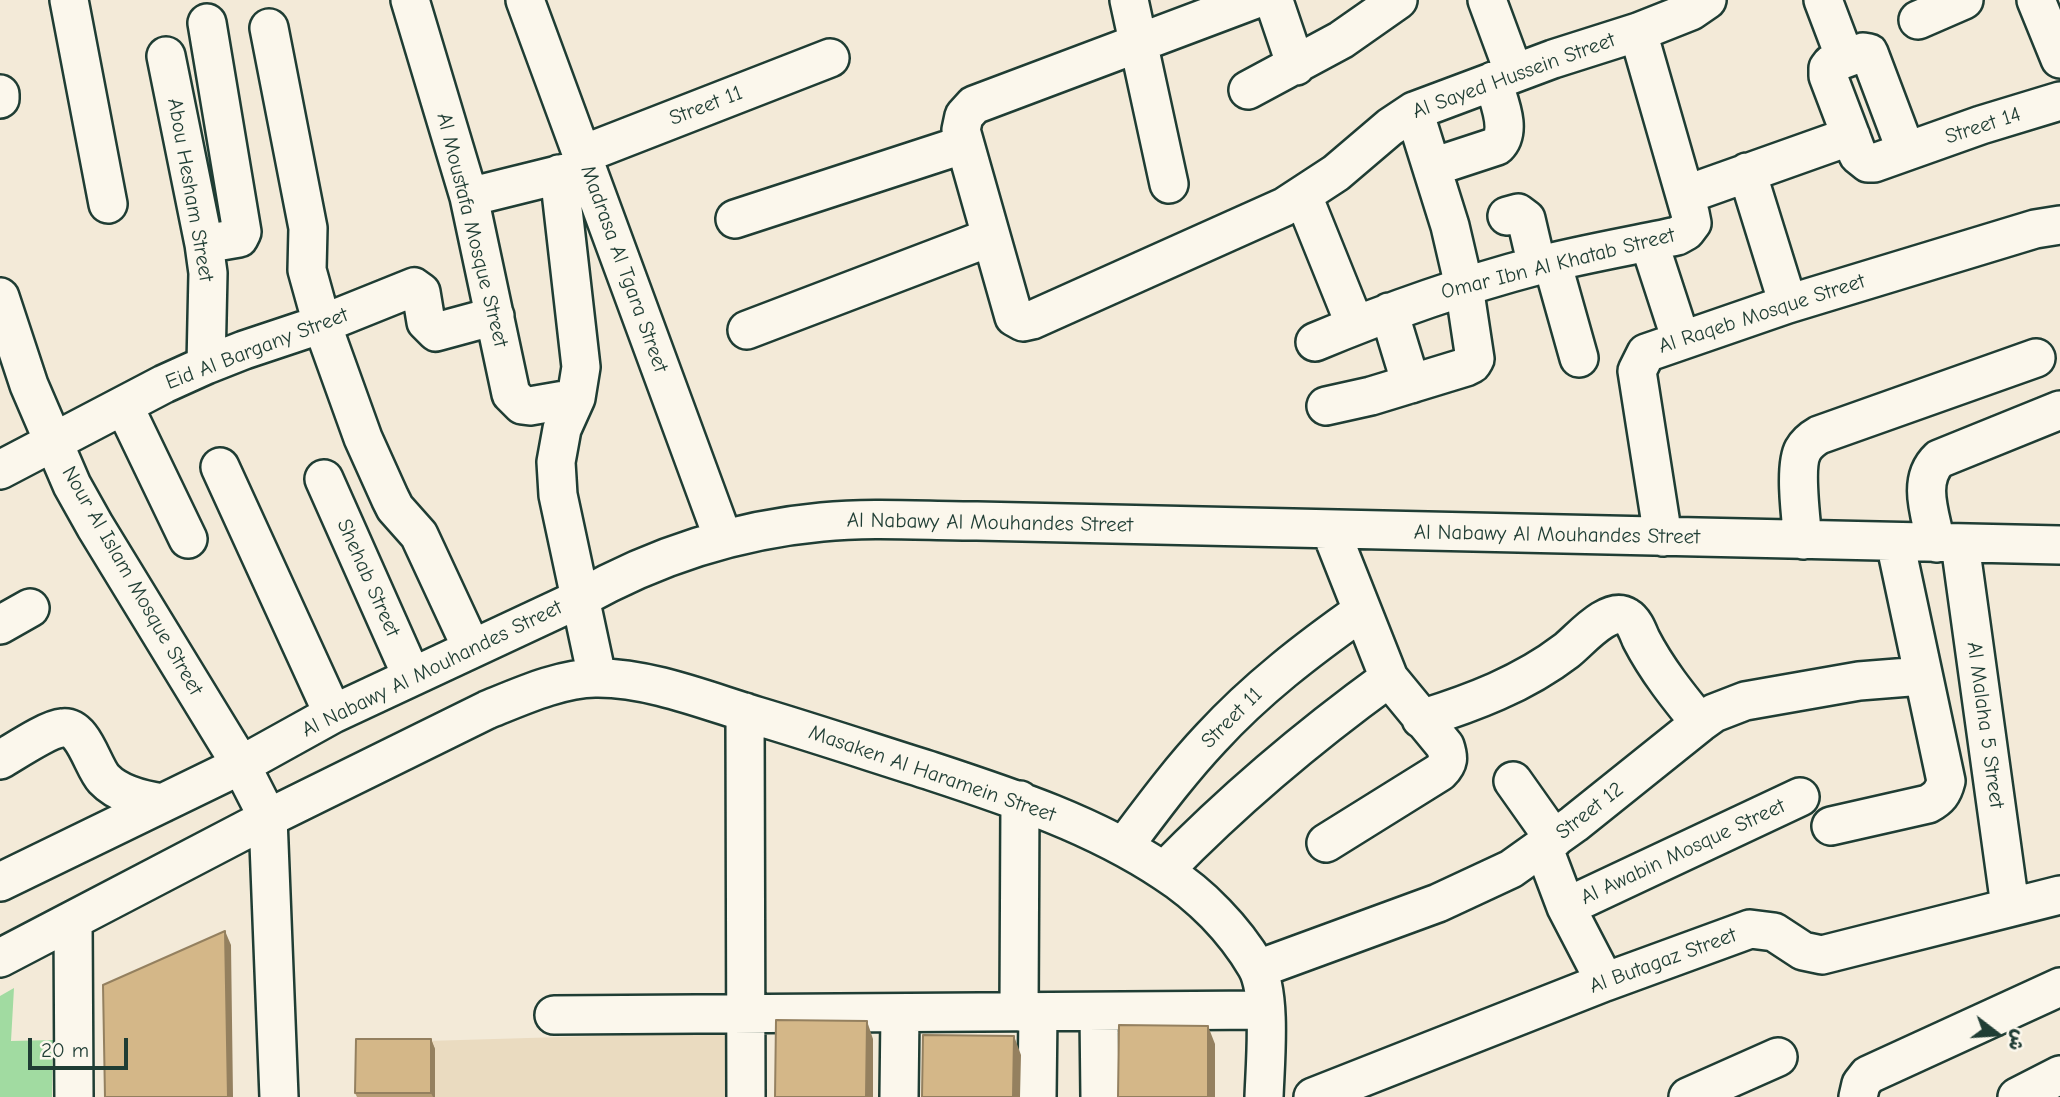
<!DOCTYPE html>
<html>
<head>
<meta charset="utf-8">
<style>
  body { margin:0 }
  #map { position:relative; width:2060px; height:1097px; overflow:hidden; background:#f3ead8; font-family:"Comic Neue","Playpen Sans Arabic",sans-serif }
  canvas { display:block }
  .north { position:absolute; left:1962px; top:999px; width:70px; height:70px; -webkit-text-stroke:5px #fbf7ec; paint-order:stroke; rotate:107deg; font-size:19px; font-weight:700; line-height:28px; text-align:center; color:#1f3d34 }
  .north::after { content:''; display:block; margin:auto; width:24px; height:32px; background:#1f3d34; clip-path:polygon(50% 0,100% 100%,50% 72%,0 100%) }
  .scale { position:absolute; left:28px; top:1038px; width:100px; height:32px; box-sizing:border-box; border:4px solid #1f3d34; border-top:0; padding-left:9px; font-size:21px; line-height:24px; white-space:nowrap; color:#1f3d34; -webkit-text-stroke:5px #fbf7ec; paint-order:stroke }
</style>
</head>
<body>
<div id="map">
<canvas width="2060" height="1097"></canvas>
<div class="north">ش</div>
<div class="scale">20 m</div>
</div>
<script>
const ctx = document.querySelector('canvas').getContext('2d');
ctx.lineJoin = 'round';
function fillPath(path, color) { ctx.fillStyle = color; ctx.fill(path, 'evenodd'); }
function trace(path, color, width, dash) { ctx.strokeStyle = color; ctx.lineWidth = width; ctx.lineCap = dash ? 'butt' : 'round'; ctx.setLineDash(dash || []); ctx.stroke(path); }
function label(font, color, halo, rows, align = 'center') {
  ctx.font = font + ' "Comic Neue",sans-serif'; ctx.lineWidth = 6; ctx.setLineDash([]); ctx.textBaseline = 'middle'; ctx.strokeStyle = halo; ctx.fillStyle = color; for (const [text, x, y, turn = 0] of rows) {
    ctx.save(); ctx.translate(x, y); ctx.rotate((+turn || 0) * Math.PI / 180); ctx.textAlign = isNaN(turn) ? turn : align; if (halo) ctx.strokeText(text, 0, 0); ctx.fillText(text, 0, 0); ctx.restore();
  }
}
fillPath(new Path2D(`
  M731 1032 730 1097H359V1043Z`), '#eadbc0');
fillPath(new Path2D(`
  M14 988 11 1041 53 1040 52 1097H0V996Z`), '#a1dba1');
const minor = new Path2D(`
  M69 0 108 204
  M410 0 469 197 511 394 522 405 530 406 576 398
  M525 0 723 538
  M1129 0 1169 184
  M1253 0 974 105 964 116 961 130 1014 317 1023 322 1032 320 1284 207 1336 173 1390 127 1414 111 1553 59 1638 32 1691 11 1707 0
  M1271 0 1276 7 1296 66
  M1487 0 1514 73
  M1823 0 1845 58
  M2036 0 2060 59
  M1918 20 1964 0
  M269 28 308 228 307 270 322 324 363 438 390 498 395 508 419 535 472 649
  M166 56 204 244 208 273 206 365
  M1248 90 1341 40 1398 0
  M0 94V99
  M1906 151 1869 53 1863 52 1831 64 1828 68V76L1858 155 1868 163H1874L1981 125 2060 101
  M581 155 830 58
  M1433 167 1497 146C1513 130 1498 100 1493 81
  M1747 172 1788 304
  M559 174 581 367 576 398 562 429 556 462 558 495 597 677
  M1685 195 1851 136
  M1303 196 1355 325
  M469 197 582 169
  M1507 216 1518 213 1526 219 1537 266
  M735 219 965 144
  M1649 242 1681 340
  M204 244 239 238 242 232 207 23
  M1552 262 1579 358
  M0 297 29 385 72 485 95 526 241 765 268 818 279 1097
  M1389 312 1411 384
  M747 330 991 237
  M1315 342C1387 312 1460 286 1536 266 1583 254 1630 246 1677 236L1686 231 1692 223 1690 213 1638 32
  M124 406 188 539
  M1326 406 1371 396 1466 367 1472 364 1475 359 1464 286 1450 226 1414 111
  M220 467 333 714
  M0 470 164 384 206 365 244 350 322 324 414 287 421 292 426 322 436 332 495 316
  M324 479 412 677
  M1663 537 1637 371 1646 353 1788 304 2035 229 2060 225
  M1803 540C1801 520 1794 466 1803 450 1807 443 1812 439 1819 435L2036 358
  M1936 543C1931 516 1916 481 1939 459L2060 410
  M1960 544 2010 906
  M0 625 30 608
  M745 712 746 1097
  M1421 719C1472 703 1523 684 1566 651 1580 640 1609 605 1627 617 1634 621 1638 632 1641 639 1657 670 1678 696 1700 723
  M0 760C14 752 48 729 62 728 84 725 92 766 104 779 119 795 143 800 163 803
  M1513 781 1554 839
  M1831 826 1928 804C1939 798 1943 793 1946 781L1895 542
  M1326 843 1440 772C1449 763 1449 758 1445 746L1389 678 1330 529
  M1124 846C1152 809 1179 772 1211 738 1256 689 1308 649 1362 611
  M1543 846 1566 907 1605 982
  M1164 871C1234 799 1309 736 1389 678
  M0 882 241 765 333 714 579 599C655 556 735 530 822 522 873 517 926 521 977 521L2060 545
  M1566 907 1800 797
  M73 920 74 1097
  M0 958 268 818 487 710C519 697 563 677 598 678 651 678 707 701 757 716 814 733 871 752 928 770 1010 797 1093 824 1165 872 1201 895 1234 929 1256 966 1272 993 1265 1065 1264 1097
  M1258 969 1438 903 1511 869 1574 824 1700 723 1714 713 1745 701 1859 681 1922 676
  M1019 1012 1020 800
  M1099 1012 1100 1097
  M554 1015 1265 1010
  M899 1097 900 1013
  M1037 1097 1038 1012
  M1313 1097 1605 982 1750 929 1774 932 1803 951 1822 955 2060 895
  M1688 1097 1778 1057
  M1858 1097 1861 1084 1868 1075 2060 987
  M2017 1097 2060 1075`);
trace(minor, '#1f3d34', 42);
trace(minor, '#fbf7ec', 37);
fillPath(new Path2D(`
  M431 1039 435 1049V1097H357L355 1093Z`), '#b69d75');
fillPath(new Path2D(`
  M225 931 231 945 233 1097H228Z
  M867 1021 873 1039V1097H866Z
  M1208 1026 1215 1044V1097H1208Z
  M1014 1036 1021 1055 1020 1097H1013Z
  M431 1039 435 1049V1097H433L431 1093Z`), '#94805f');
const building = new Path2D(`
  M225 931 228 1097H105L103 985Z
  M776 1020 867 1021 866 1097H775Z
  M1119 1025 1208 1026V1097H1118Z
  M923 1035 1014 1036 1013 1097H922Z
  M356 1039H431V1093H355Z`);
fillPath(building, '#d4b788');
trace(building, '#94805f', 2);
label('21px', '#1f3d34', '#fbf7ec', [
  ["Al Sayed Hussein Street",1514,76,-20],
  ["Street 11",706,106,-21],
  ["Street 14",1983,126,-18],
  ["Abou Hesham Street",190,190,80],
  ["Al Moustafa Mosque Street",472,230,76],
  ["Omar Ibn Al Khatab Street",1558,264,-14],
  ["Madrasa Al Tgara Street",624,269,70],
  ["Al Raqeb Mosque Street",1762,314,-18],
  ["Eid Al Bargany Street",257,349,-21],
  ["Al Nabawy Al Mouhandes Street",990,523,1],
  ["Al Nabawy Al Mouhandes Street",1557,535,1],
  ["Shehab Street",368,578,66],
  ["Nour Al Islam Mosque Street",132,581,60],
  ["Al Nabawy Al Mouhandes Street",432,669,-26],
  ["Street 11",1232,718,-45],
  ["Al Malaha 5 Street",1985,725,82],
  ["Masaken Al Haramein Street",932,774,19],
  ["Street 12",1590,811,-38],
  ["Al Awabin Mosque Street",1683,852,-25],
  ["Al Butagaz Street",1663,961,-20]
]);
</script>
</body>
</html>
